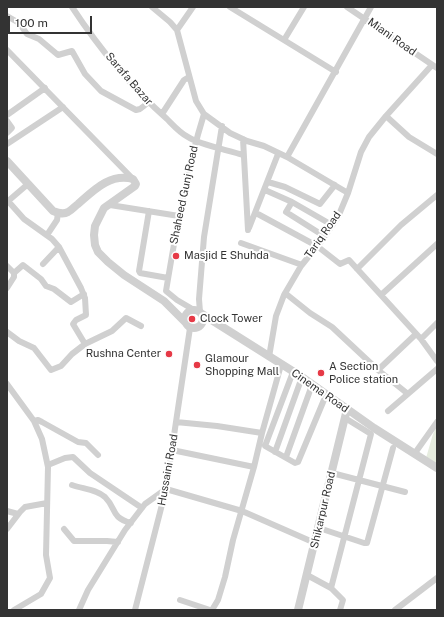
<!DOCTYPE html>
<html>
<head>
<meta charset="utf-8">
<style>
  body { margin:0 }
  #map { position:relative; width:444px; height:617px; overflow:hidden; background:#fff; font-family:"Public Sans",sans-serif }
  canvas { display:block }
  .frame { position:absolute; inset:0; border:8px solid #333; pointer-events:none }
  .scale { position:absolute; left:8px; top:16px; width:84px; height:18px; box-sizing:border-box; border:2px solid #333; border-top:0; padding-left:5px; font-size:12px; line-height:14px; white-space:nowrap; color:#333; -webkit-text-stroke:3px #fff; paint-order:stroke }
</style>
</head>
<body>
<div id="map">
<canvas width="444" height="617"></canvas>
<div class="frame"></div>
<div class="scale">100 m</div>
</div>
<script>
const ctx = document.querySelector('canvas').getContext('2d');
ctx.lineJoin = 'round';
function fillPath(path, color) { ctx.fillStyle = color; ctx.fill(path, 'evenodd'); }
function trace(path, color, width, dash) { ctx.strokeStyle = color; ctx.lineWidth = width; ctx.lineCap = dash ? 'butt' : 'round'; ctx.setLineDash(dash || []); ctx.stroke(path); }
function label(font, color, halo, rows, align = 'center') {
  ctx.font = font + ' "Public Sans",sans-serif'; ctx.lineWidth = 4; ctx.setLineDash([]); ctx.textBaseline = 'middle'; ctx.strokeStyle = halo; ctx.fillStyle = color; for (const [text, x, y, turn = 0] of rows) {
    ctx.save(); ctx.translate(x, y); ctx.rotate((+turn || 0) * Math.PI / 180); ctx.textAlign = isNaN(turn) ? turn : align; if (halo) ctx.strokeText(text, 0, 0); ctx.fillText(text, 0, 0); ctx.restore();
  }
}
fillPath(new Path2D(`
  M437 426V465L426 458 433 434Z`), '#e6ecdf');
trace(new Path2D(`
  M72 7C99 48 131 87 167 119 173 125 180 133 188 137 200 145 228 150 243 155
  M152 7 170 22 177 30 196 101 204 114 230 133 247 141 264 146 287 157 348 193
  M230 7 336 72
  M347 7 437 68
  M7 16 19 23 27 34 39 39 58 55 72 51 85 74 101 91 136 110 140 109 149 102
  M177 30 193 7
  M284 40 304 7
  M7 50 133 179
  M162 114 184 80 189 77
  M7 115 45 88
  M386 116 409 137 437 154
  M7 121 12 128 7 133
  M243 139 248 230
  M7 144 63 107
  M287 157 371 7
  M268 182 285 187 320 204 335 185
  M265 190 292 202 332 225
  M8 201 24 219 52 239 59 247 81 288 85 298 86 315 76 320 73 324 85 344
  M7 202 28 184
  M292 202 286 212 324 236
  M110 205 179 216
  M149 211 139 271 140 273 168 278
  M256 213 317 246 340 264 349 260 421 339 437 361
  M249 228 278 154
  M47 235 57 220 58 213
  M241 243 302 265
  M43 264 59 247
  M7 266 14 273 23 265 41 279 46 286 54 289 71 302 84 294
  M357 269 401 225 437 195
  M7 288 14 277V273
  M285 293 310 313 332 327 378 370 408 394
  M381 295 437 244
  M194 310 177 300 166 291C176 231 186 172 204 114
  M200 312 199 299 204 237 222 126
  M7 332 19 341 34 348 51 370 61 366 72 354 85 344 112 331 126 318 141 326
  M421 339 437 323
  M269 357 276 316 284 295 301 266 322 240 338 217 348 193 361 152 369 137 386 116 432 65
  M378 370 416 334
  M293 372 265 446 295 463 298 462 326 395
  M7 384 34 421 42 439 48 467 46 555 50 578 41 594 14 610
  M388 411 437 369
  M34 421 38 420 42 422 78 442 86 443 98 455
  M176 422 217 426 262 433
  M172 450 254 467
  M275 452 302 377
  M415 453 437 422
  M286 457 312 385
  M48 465 65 458 73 457 90 473 142 508
  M332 473 405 492
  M72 485C83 489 96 489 105 497 117 509 110 517 131 523
  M7 511 18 514
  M319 528 364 543H367L393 448
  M7 529 20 512 25 507 47 503
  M64 529 74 541H107L118 542
  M307 575 331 588 343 600 340 610
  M331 588 371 434 345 418
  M180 600 210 610
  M79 610 88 590 125 530 145 504 166 489 242 511 315 543
  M135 610 166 489 190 328
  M212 610 218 600 225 577 233 540 254 467 262 433 281 365
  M395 610 437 578`), '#d0d0d0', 6);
trace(new Path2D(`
  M7 161 53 211C58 213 63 215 68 212 72 210 75 206 78 204 94 190 110 173 133 179L136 184 135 186 104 208 95 226 94 235 95 245 98 252 108 262 124 275 164 301 186 323
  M185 319a9 9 0 1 1 18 0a9 9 0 1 1-18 0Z
  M202 314 302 377 374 428 437 468
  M298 610 347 409`), '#d0d0d0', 8);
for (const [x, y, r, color] of [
  [176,256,4,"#e63946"],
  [192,319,4,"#e63946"],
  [169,354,4,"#e63946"],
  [197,365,4,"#e63946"],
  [321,373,4,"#e63946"]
]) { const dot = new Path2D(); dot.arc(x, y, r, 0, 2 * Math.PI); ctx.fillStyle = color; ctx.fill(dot); trace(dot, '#fff', 1.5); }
label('11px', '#333', '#fff', [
  ["Miani Road",392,37,35],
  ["Sarafa Bazar",129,79,49],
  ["Shaheed Gunj Road",184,195,-78],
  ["Tariq Road",323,235,-55],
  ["Cinema Road",320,391,35],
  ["Hussaini Road",168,470,-80],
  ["Shikarpur Road",323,510,-77]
]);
label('11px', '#333', '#fff', [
  ["Masjid E Shuhda",184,256],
  ["Clock Tower",200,319],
  ["Rushna Center",161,354,"right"],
  ["Glamour",205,359],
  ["Shopping Mall",205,372],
  ["A Section",329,367],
  ["Police station",329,380]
], 'left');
</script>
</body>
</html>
